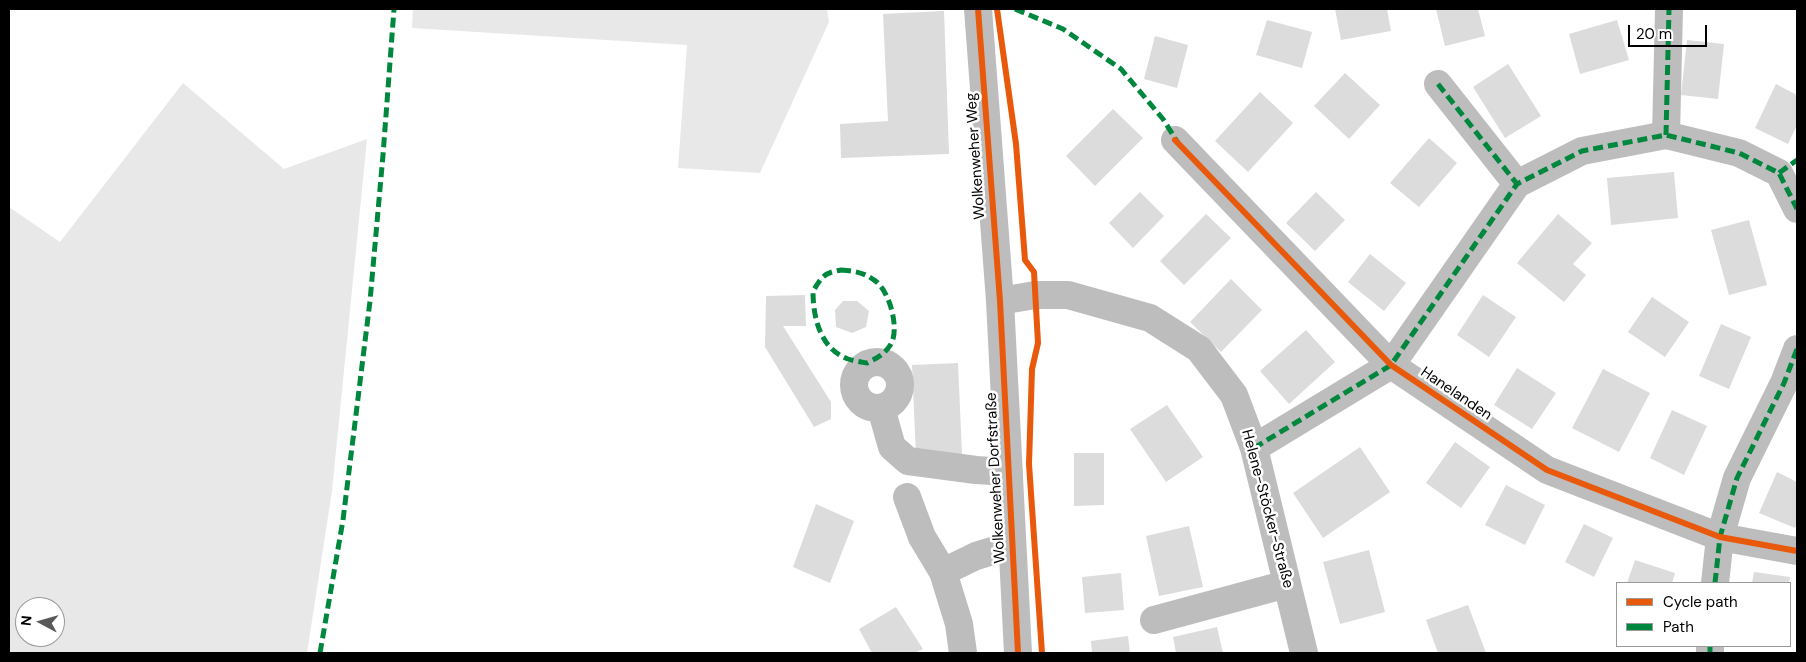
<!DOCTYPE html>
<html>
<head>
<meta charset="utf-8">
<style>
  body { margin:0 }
  #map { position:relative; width:1806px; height:662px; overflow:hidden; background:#fff; font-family:"DM Sans",sans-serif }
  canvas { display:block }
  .frame { position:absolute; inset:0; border:10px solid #000; pointer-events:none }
  .legend { position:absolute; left:1616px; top:582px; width:175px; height:65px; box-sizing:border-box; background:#fff; border:1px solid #999; margin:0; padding:6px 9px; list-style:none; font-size:15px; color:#000 }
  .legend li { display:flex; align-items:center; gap:10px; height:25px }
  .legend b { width:25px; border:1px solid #999 }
  .north { position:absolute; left:15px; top:597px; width:50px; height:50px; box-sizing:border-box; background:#fff; border:1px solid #999; border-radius:50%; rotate:276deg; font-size:14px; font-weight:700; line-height:20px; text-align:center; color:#000 }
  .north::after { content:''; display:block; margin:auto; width:18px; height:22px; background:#595959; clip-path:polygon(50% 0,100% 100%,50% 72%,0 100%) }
  .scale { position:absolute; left:1628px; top:25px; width:79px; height:22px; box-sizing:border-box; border:2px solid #000; border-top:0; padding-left:6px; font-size:15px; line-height:18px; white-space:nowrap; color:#000; -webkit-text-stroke:4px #fff; paint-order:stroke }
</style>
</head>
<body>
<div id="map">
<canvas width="1806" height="662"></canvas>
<div class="frame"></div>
<ul class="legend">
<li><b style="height:6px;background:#e8590c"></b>Cycle path</li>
<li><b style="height:6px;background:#00873e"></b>Path</li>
</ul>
<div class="north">N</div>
<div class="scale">20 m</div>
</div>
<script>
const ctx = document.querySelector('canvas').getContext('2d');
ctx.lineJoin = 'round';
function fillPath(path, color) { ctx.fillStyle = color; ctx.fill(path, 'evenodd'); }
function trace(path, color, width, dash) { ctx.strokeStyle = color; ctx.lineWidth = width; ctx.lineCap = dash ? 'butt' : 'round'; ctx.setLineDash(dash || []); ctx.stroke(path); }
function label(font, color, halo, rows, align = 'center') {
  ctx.font = font + ' "DM Sans",sans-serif'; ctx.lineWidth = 5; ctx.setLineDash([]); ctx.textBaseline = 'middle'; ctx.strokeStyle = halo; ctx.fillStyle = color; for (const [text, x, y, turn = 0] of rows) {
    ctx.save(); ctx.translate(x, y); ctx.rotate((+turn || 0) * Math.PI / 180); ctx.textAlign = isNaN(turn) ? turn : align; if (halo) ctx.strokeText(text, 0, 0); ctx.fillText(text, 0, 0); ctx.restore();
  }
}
fillPath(new Path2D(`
  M413 9H827L829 22 760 173 678 168 687 45 412 28Z
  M183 83 284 169 367 139 332 491 307 653H9V207L60 242ZM25 607H55V637H25Z`), '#e8e8e8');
fillPath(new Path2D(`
  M1335 9H1387L1391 31 1341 40Z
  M1436 9H1478L1485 36 1445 46Z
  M944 11 949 154 841 158 840 124 888 121 883 14Z
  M1267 20 1312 32 1302 68 1256 55Z
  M1617 20 1629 60 1580 74 1569 34Z
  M1155 36 1188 45 1177 88 1144 79Z
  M1687 40 1724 44 1718 99 1681 95Z
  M1508 64 1541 116 1505 138 1473 87Z
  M1345 73 1380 105 1349 139 1314 106Z
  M1776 84 1797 95V125L1788 144 1755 128Z
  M1260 92 1293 123 1248 172 1215 141Z
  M1113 109 1143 138 1095 186 1066 156Z
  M1429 138 1457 163 1419 207 1390 183Z
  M1674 172 1678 218 1611 225 1607 178Z
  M1140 192 1164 216 1133 248 1109 223Z
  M1316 192 1345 220 1315 251 1286 223Z
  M1206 214 1231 238 1184 285 1160 261Z
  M1558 214 1592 243 1573 264 1586 275 1564 302 1517 263Z
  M1749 220 1767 285 1729 295 1711 230Z
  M1370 254 1406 283 1384 311 1348 282Z
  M1231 279 1262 310 1221 352 1190 322Z
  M805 295 806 326H783L831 402V419L814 427 765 347 766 296Z
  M1483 295 1516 317 1489 357 1457 335Z
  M1652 297 1689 322 1665 357 1628 332Z
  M843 301H857L869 311 866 327 852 333 836 327 835 310Z
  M1721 324 1751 337 1729 389 1699 376Z
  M1306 330 1335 362 1289 404 1260 371Z
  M958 363 962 454 916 456 912 365Z
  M1517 368 1556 393 1532 429 1494 405Z
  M1603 369 1650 393 1619 452 1572 428Z
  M1167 405 1203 457 1166 482 1130 429Z
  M1672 410 1707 426 1684 475 1650 458Z
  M1455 442 1490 467 1461 508 1426 483Z
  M1360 447 1390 492 1323 538 1293 493Z
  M1074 453H1104V505L1074 506Z
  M1777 472 1797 482V523L1795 528 1759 513Z
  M1506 485 1545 505 1525 545 1485 525Z
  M816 504 854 521 830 583 793 567Z
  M1584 524 1613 538 1594 577 1565 562Z
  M1189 526 1203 587 1159 596 1146 536Z
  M1369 550 1385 612 1340 624 1323 562Z
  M1635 560 1675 573 1672 583H1627Z
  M1754 572 1790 577 1789 583H1752Z
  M1121 573 1124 610 1085 613 1082 577Z
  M1468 605 1486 653H1438L1426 620Z
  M896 607 923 649 915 653H872L859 629Z
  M1217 627 1223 653H1176L1173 637Z
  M1128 636 1130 653H1092L1091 641Z`), '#dcdcdc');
trace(new Path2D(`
  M978 9 1000 301 1018 653
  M1438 84 1517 184
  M1666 135 1669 9
  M1175 140 1391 365 1547 470 1720 537 1797 551
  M1000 301 1035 295H1068L1150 318 1199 349 1234 395 1254 448 1304 653
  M854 385a23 23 0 1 1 46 0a23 23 0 1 1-46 0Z
  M881 408 892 447 908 461 976 470 1009 472
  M1254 448 1391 365 1517 184 1582 151 1666 135 1739 153 1779 173 1797 209
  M907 497 922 537 943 572 959 624 963 653
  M943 572 976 556 1012 545
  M1715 583 1720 537 1737 478 1784 383 1797 349
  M1154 620 1287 584
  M1710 653V646`), '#bdbdbd', 28);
trace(new Path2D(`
  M1015 9 1063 29 1121 69 1163 119 1178 143
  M1438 84 1517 184
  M1666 135 1669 9
  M1779 173 1797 160
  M841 270C854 271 863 272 874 280 889 289 900 328 891 344 885 354 877 358 867 363 861 362 854 361 848 359 820 349 813 317 813 291 822 277 823 273 841 270Z
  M1254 448 1391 365 1517 184 1582 151 1666 135 1739 153 1779 173 1797 209
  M1715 583 1720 537 1737 478 1784 383 1797 349
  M320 653 343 520 370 301 383 155 394 9
  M1710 653V646`), '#00873e', 5, [10, 5]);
trace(new Path2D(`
  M978 9 1000 301 1018 653
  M997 9 1016 144 1025 260 1034 272 1038 343 1032 369 1029 464 1042 653
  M1175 140 1391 365 1547 470 1720 537 1797 551`), '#e8590c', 6);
label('15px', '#000', '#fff', [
  ["Wolkenweher Weg",976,156,-94],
  ["Hanelanden",1456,394,34],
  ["Wolkenweher Dorfstraße",996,478,-93],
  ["Helene-Stöcker-Straße",1267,509,75]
]);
</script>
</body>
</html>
